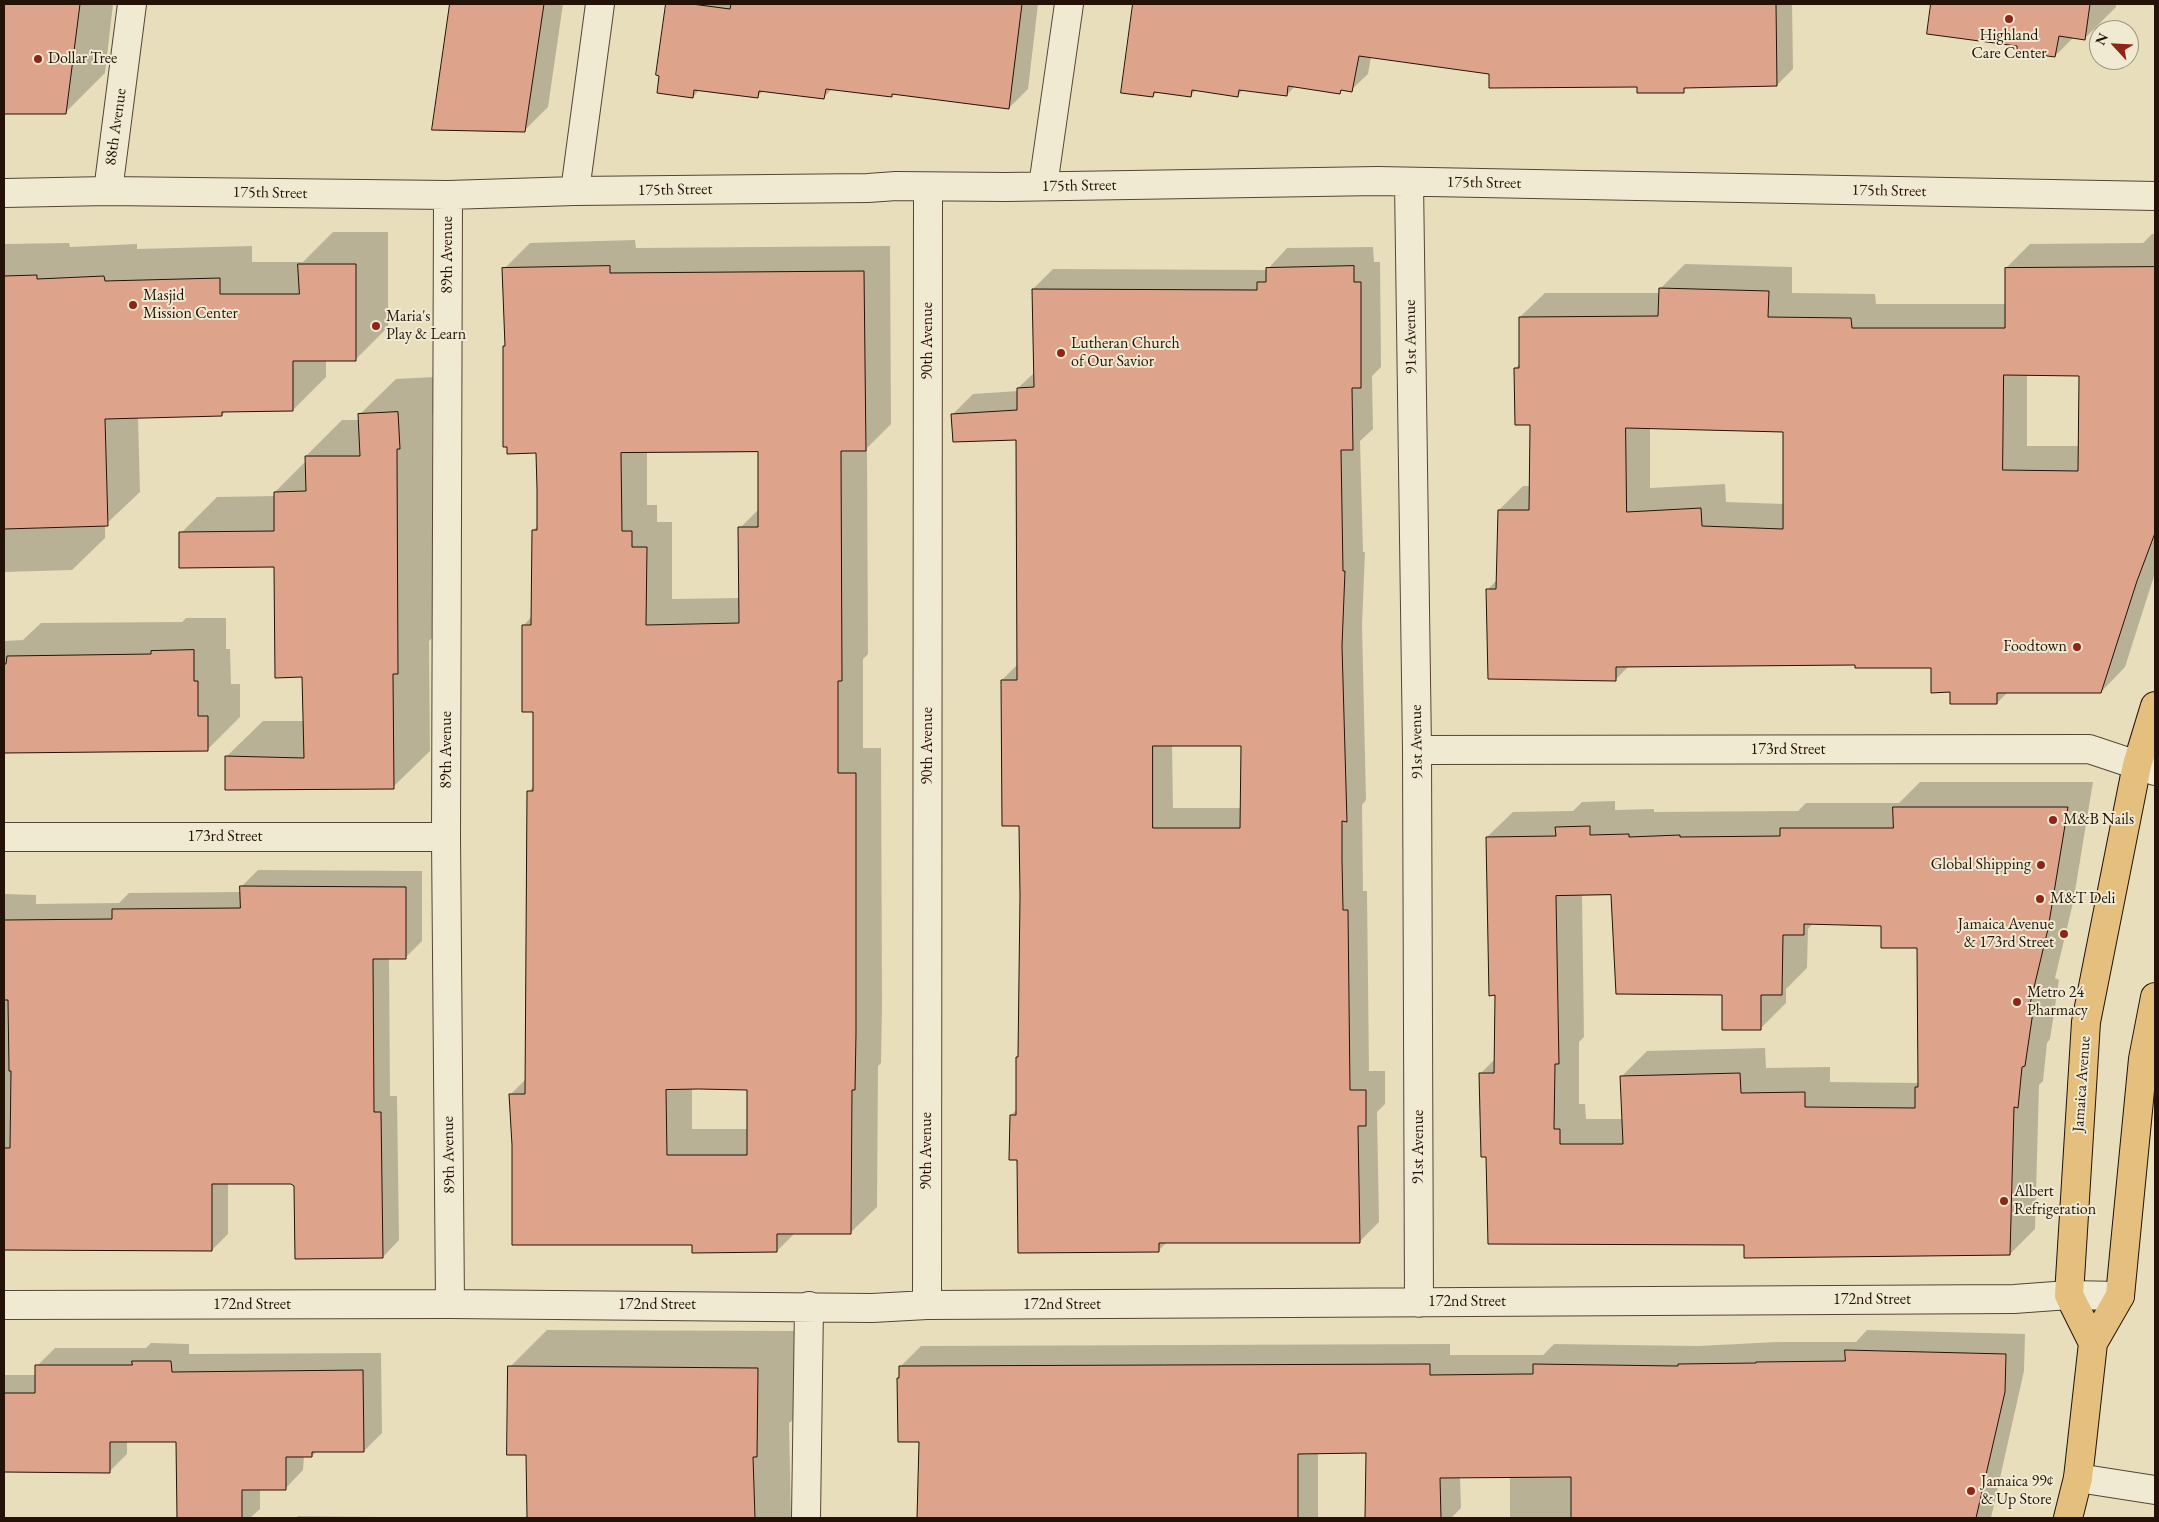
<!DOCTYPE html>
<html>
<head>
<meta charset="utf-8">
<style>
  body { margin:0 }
  #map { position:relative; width:2159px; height:1522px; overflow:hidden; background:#e8debc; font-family:"EB Garamond",serif }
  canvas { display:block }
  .frame { position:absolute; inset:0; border:5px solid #241207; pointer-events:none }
  .north { position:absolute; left:2089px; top:20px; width:50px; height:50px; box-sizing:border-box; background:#f0ead3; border:1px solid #9e9481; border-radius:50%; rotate:295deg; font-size:14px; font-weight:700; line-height:20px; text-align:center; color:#241207 }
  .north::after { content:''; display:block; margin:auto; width:18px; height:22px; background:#8f2418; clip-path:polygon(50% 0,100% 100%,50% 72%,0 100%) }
</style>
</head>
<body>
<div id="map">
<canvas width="2159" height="1522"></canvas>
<div class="frame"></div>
<div class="north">N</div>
</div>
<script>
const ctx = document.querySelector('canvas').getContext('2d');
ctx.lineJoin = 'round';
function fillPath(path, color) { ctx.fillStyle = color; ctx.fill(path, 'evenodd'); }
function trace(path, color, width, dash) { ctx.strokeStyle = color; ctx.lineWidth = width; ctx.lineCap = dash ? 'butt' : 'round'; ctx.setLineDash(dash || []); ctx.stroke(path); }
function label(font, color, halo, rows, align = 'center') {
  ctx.font = font + ' "EB Garamond",serif'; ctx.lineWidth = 4; ctx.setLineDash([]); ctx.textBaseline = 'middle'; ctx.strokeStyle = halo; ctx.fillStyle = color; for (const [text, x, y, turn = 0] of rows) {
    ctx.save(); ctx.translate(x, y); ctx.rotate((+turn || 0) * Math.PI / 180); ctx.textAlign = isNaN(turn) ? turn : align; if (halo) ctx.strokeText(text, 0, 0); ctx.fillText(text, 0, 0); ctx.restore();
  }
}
fillPath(new Path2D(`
  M4 4H113L105 73 66 112 4 113Z
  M450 4H563L548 107 525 130 433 129Z
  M670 4H1038L1028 89 1009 108 893 93 891 95 833 88 824 97 764 90 758 96 700 89 693 97 667 7Z
  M1134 4H1792L1793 69 1777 85 1688 86 1683 91 1490 73 1371 57 1368 74 1351 90 1343 89 1340 92 1295 86 1287 95 1244 89 1238 95 1196 90 1190 96 1158 91 1153 96 1123 92Z
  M1933 4H2116V7L2085 38 2074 37 2055 56 2019 45 1929 33Z
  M333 232H388V327L355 360H326V377L293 410H227L222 415 138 417 140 492 105 525V538L72 570 4 572V244L69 243 70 247 137 244V249L252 246V262H303Z
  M2152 234H2155V573L2125 667 2101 692H2008L1997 703 1951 691 1932 667 1856 664 1630 665 1615 680 1487 590 1498 579 1499 510 1523 486H1531V423L1515 369 1520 363V317L1545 293H1660V289L1685 264 1792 267V293L1875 294 1876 304H2006V268L2030 244 2143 243ZM2027 374 2080 375V446H2027ZM1650 428 1784 431 1785 504 1726 502 1725 484 1650 488Z
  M635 240 636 248 890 246 891 424 867 448 868 654 863 659V748H881L882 1006 881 1063 878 1066 877 1207 851 1232 795 1233 777 1251 693 1243 513 1145 510 1095 526 1079 528 792 534 786V711L524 625 532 616 533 530 538 526 537 452 504 347 506 345 504 269 530 243ZM759 450 760 508 740 528V598L672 599V522H657V505H647V451ZM748 1088 749 1129H692V1089Z
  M1373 247 1374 262H1380L1381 367 1372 376 1373 429 1360 441 1363 552H1365L1362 625 1366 800 1362 805 1363 891H1367L1369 1071H1385V1104L1377 1112 1379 1222 1359 1242H1167L1158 1251 1019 1159 1011 1115 1017 1109V1057L1020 1055 1022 896 1020 825 1002 680 1018 664V439L953 414 973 394 1018 391V388L1035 372 1033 289 1053 269 1267 270 1287 248ZM1172 745H1242V808H1173Z
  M434 377 436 411 432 415 433 637 429 641 430 751 393 787 226 757 263 721H304L303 676 275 566 181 533 217 497 275 496V492L306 461V456L342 420H360L359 415 396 379Z
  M186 618H226V649H230L231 684H240V717L207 750 4 752V641L23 640 41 623 182 622Z
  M1920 782H2093L2073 903 2055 978 2059 980 2050 1039 2047 1043 2043 1081 2039 1085 2035 1229 2010 1254 1745 1244 1487 1155 1480 1074 1495 1059 1496 994 1487 837 1513 812 1573 811 1582 802 1615 801V810L1654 809V812L1798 811 1806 803H1899ZM1612 893 1760 1029 1786 1003V989L1807 968 1808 929 1813 923 1882 925 1918 947 1919 1083 1830 1082V1067L1766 1068 1765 1048 1647 1051 1621 1077 1623 1119H1586L1585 1104H1579V1042L1584 1037 1582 894Z
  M258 870 422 871V941L405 958 389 957 390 1096H397L399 1240 383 1257 291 1183H228V1234L212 1250H4V894L36 895V904L119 903 129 893 241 892V887Z
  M547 1330 795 1331 794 1419 789 1423 791 1518H528L527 1454 510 1367Z
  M1867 1330 2025 1334 2024 1371 1991 1518H1510V1476L1460 1477 1461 1508 1451 1518H1367L1368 1452H1318V1518H918L920 1440 901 1377V1366L921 1346 1450 1344V1355H1543L1554 1344 1698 1346 1777 1342H1856Z
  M151 1343 189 1344V1354L381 1353 382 1433 364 1451H317L312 1456H304L303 1470 285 1489H260V1509L250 1518H179L177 1441H127V1454L109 1472 4 1471V1375H37V1366L55 1348H146Z
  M298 1516 380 1517V1518H296Z`), '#0003');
const building = new Path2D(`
  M4 4H80L66 114H4Z
  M450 4H544L525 132 432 130Z
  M666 4H692L730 9 731 4H1022L1009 109 892 94V97L826 89 824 99 759 91 758 98 694 90 693 98 657 93 659 76 656 75Z
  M1133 4H1776L1777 86 1684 88V93H1637V87L1489 88V74L1359 56 1352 92 1341 90 1340 94 1288 86 1287 96 1239 90 1238 97 1192 90 1191 97 1154 92 1153 97 1121 93Z
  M1931 4H2090L2085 40 2059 36 2055 57 2017 52V46L1927 34Z
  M298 264H356V361H293V411L222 412V416L105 419 108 526 4 529V276L37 275V279L104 276 105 281 220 278V294H299Z
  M610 266V273L864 271 866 451H841L842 681H838V773H856V1033L855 1090H852L851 1234H777V1252L692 1253V1245H512V1145L509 1094H525L527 791H533V712H522V625H531L532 530H537V489L536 453 507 454V447H503V346H505L502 268ZM758 452V527H738L739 623 646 625 647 547H632V531H622L621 453ZM699 1089 747 1090V1155H667L666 1090Z
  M1354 266V282H1361V388H1352L1353 450H1341L1343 571H1345L1342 646 1347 822 1342 821V860L1343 910H1348L1350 1090H1366V1126H1358L1360 1243H1159V1252L1018 1253 1017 1160H1009L1010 1115H1016V1057H1018L1020 896 1019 826H1002L1001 680H1017L1016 440 953 442 951 414 1017 410V388L1034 387 1032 289 1257 290V282H1266V268ZM1153 746H1241L1240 828H1153Z
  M2155 267V533L2137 581 2101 693H1997V704H1950V692L1931 693V668H1855V665L1616 667V681L1488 679 1486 589H1496L1498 510H1529L1530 425H1515L1514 368H1519V317L1658 316 1659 288 1769 291 1768 317 1851 318 1852 328H2005V268ZM2004 375 2079 376 2078 471 2003 470ZM1626 428 1783 432V529L1702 526 1701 508 1627 512Z
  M398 412 400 449H397L398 674H393L394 789 225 790V756L304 758 302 677 275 678 274 567 179 568V532L274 531V492L306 491 305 456H360L358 414Z
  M194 650V681H198V716H208V751L4 753V664H6L7 656 151 654V651Z
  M1893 807H2068L2048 929 2030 1004 2034 1005 2025 1066 2022 1067 2018 1108 2014 1107 2010 1255 1744 1258V1245L1488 1244 1486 1157H1481L1479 1073H1494L1495 995 1489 996 1486 837 1556 836 1555 827 1590 826V835L1629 834V837L1680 835V837L1780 836V828H1893ZM1611 895 1616 994 1722 995V1030H1761V995H1782L1783 935H1804V924L1881 926V948H1917L1918 1087H1915V1108L1805 1107V1092L1741 1093 1740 1073 1620 1076 1623 1144H1560V1129H1554L1555 1064H1559L1556 896Z
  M240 886 406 887V959H373L374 1112H381L383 1258 295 1259 294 1186 291 1184H212V1251L4 1250V1148H10L11 1071H9L8 1000H4V920L112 919V909L240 908Z
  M1845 1350 2006 1354 2005 1392 1976 1518H1571V1477L1440 1478 1441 1518H1365L1366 1453 1298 1454V1518H917L919 1442H898L897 1378H899V1366L1430 1364V1375L1525 1374H1533V1364L1678 1366V1364L1756 1363V1362L1845 1361Z
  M132 1361H171L172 1372 363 1370 364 1452H312V1457H286V1490H242V1518H177L176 1442H110V1473L4 1472V1393H35V1365H132Z
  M508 1366 758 1368 757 1457H753L755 1518H527L526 1455H507Z`);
fillPath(building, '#dea48b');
trace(building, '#241207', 1);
const minor = new Path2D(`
  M1409 182 1417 750 1419 1303
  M1043 186 1069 4
  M108 191 132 4
  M575 191 600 4
  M4 193 108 191 448 195 575 191 868 188 896 186 1006 187 1378 181 2155 196
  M448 195 446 837 450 1304
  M1417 750 2089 749 2155 771
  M4 837H446
  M4 1305 450 1304 872 1308 927 1305 2014 1299 2069 1295 2120 1296
  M927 1305 928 187
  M2078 1478 2155 1490
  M806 1518 809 1306`);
const primary = new Path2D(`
  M2093 1343 2069 1295 2086 1022 2137 765 2155 706
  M2068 1518 2078 1478 2093 1343 2120 1296 2143 1059 2155 997`);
trace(minor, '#554534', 30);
trace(primary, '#241207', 30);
trace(minor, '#f0ead3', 28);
trace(primary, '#e4bf7e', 28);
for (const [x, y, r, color] of [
  [2009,19,5,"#8f2418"],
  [38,59,5,"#8f2418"],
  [133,305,5,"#8f2418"],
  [376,326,5,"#8f2418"],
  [1061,353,5,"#8f2418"],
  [2077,647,5,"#8f2418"],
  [2053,820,5,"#8f2418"],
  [2041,865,5,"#8f2418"],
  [2040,899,5,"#8f2418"],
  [2064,934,5,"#8f2418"],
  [2017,1002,5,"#8f2418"],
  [2004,1201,5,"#8f2418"],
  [1971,1491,5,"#8f2418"]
]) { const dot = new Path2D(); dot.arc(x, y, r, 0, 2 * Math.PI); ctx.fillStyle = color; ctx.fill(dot); trace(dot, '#f0ead3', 2); }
label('16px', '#241207', '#f0ead3', [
  ["Highland",2009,36,"center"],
  ["Care Center",2009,54,"center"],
  ["Dollar Tree",48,59],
  ["Masjid",143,296],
  ["Mission Center",143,314],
  ["Maria's",386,317],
  ["Play & Learn",386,335],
  ["Lutheran Church",1071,344],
  ["of Our Savior",1071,362],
  ["Foodtown",2067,647,"right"],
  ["M&B Nails",2063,820],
  ["Global Shipping",2031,865,"right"],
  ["M&T Deli",2050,899],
  ["Jamaica Avenue",2054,925,"right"],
  ["& 173rd Street",2054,943,"right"],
  ["Metro 24",2027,993],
  ["Pharmacy",2027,1011],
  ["Albert",2014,1192],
  ["Refrigeration",2014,1210],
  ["Jamaica 99¢",1981,1482],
  ["& Up Store",1981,1500]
], 'left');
label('16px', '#241207', '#f0ead3', [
  ["88th Avenue",116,127,-82],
  ["175th Street",1484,183,1],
  ["175th Street",1079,186,-1],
  ["175th Street",675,190,-1],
  ["175th Street",1889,191,1],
  ["175th Street",270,193,1],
  ["89th Avenue",448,255,-90],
  ["91st Avenue",1411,337,-91],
  ["90th Avenue",928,341,-90],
  ["91st Avenue",1417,742,-91],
  ["90th Avenue",928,746,-90],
  ["89th Avenue",447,750,-90],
  ["173rd Street",1788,750],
  ["173rd Street",225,837],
  ["Jamaica Avenue",2082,1084,-86],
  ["91st Avenue",1419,1147,-90],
  ["90th Avenue",927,1151,-90],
  ["89th Avenue",449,1155,-91],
  ["172nd Street",1872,1300],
  ["172nd Street",1467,1302],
  ["172nd Street",252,1305],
  ["172nd Street",657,1305],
  ["172nd Street",1062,1305]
]);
</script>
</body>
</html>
